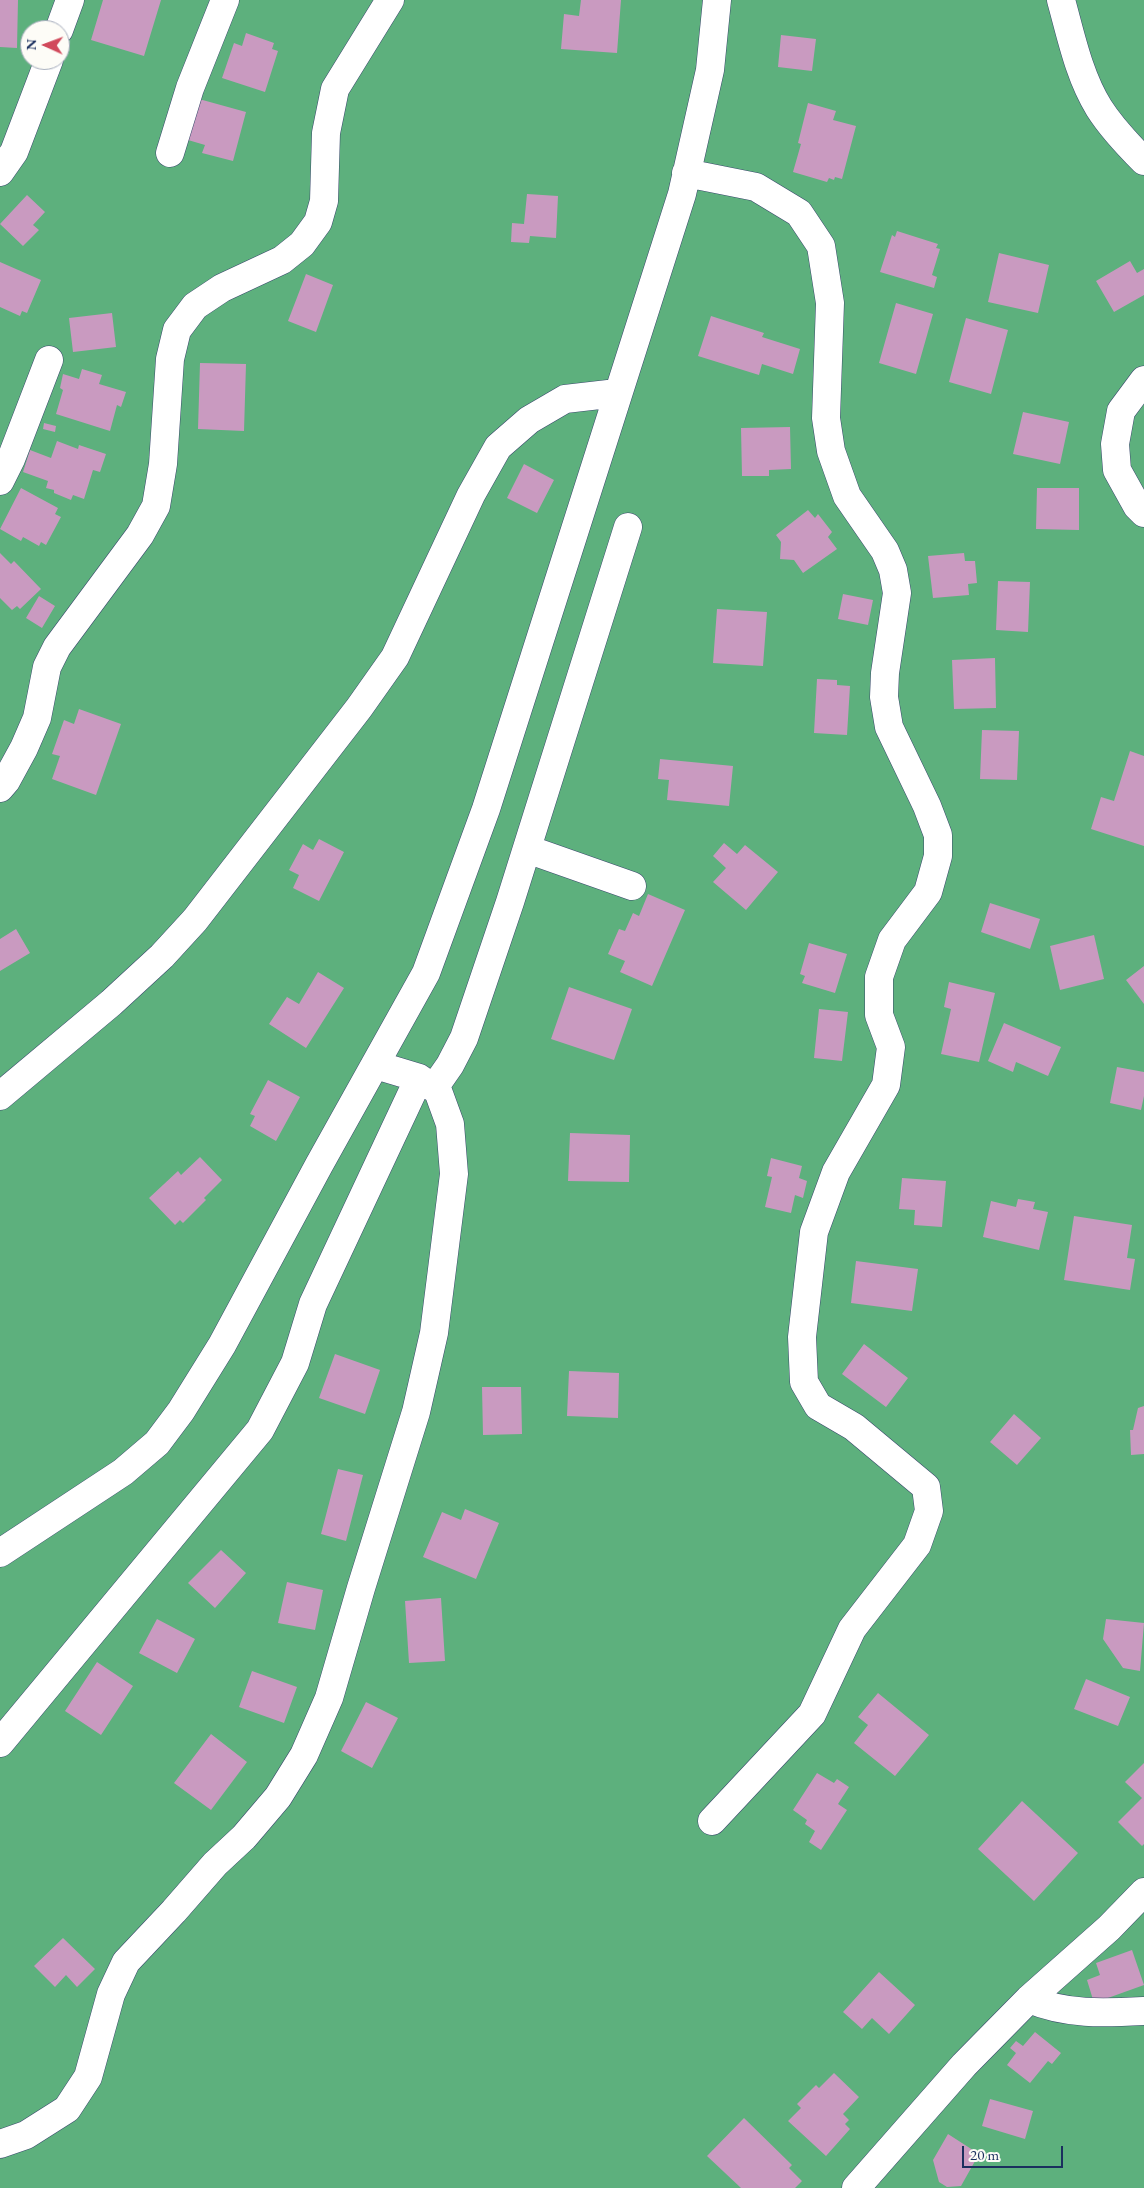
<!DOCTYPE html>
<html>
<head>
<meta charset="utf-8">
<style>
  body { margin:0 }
  #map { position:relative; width:1144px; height:2188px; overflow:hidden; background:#e8e0bb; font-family:"EB Garamond",serif }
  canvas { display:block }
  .north { position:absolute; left:20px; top:20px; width:50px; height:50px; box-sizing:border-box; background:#fdfcf7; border:1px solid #a3aaba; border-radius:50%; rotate:272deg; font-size:14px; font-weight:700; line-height:20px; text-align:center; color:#1b2f5e }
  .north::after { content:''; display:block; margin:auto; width:18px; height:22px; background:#d1495b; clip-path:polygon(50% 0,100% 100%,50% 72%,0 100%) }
  .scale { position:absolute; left:962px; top:2146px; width:101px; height:22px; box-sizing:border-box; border:2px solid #1b2f5e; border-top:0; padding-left:6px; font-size:15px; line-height:18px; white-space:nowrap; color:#1b2f5e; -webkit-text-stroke:4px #fdfcf7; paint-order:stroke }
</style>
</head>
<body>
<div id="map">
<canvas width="1144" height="2188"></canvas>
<div class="north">N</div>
<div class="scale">20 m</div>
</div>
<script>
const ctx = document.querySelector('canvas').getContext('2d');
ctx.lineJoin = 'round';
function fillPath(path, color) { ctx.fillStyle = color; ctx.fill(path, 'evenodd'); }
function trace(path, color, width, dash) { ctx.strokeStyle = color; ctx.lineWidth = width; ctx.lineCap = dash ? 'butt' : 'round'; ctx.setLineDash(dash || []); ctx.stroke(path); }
fillPath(new Path2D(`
  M0 0H1144V2188H0ZM30 30H60V60H30Z`), '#5db07d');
fillPath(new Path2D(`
  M0 0H18L17 48 0 47Z
  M103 0H161L144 56 91 40Z
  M581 0H621L617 53 561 49 564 14 579 16Z
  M246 33 274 43 272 49 278 51 265 92 222 78 234 43 242 46Z
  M781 35 816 39 812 71 778 67Z
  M199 99 246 112 233 161 202 153 205 145 188 140Z
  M808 103 836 111 833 120 856 126 842 179 835 177 834 180 829 178 827 182 793 172 801 144 798 143Z
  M527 194 558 196 556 238 530 236 529 243 511 242 512 223 524 224Z
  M27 195 45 212 33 225 39 230 23 246 0 224Z
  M897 231 938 244 936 248 940 249 932 275 937 277 934 288 880 272 892 235 895 237Z
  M999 253 1049 265 1038 313 988 302Z
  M1130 261 1137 273 1144 269V295L1114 312 1096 281Z
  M0 262 41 280 27 313 22 311 20 316 0 307Z
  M306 274 333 285 316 332 288 321Z
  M896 303 933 314 916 374 879 363Z
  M112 313 116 347 73 352 69 318Z
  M711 316 764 333 762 337 800 349 793 374 762 364 759 375 698 356Z
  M966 318 1008 330 991 394 949 382Z
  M200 363 246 364 244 431 198 429Z
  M82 369 102 375 99 384 126 392 121 407 117 405 110 431 56 414 63 390 60 388 63 374 79 379Z
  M1023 412 1069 422 1060 464 1013 454Z
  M44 423 56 426 55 432 43 429Z
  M790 427 791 469 769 470V476H742L741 428Z
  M57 441 78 449 79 445 106 454 100 472 93 470 84 499 73 495 71 500 54 493V490L46 488 48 481 23 472 30 450 51 458Z
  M524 464 554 480 537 513 507 498Z
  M21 488 58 508 55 514 61 517 46 545 41 542 39 546 23 537 21 541 0 529Z
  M1037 488H1079V530L1036 529Z
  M808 510 815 518 818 514 832 532 828 537 837 549 803 573 794 560 780 559 781 542 776 535Z
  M0 553 11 564 14 561 41 589 20 609 17 606 12 610 0 598Z
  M964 553 965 561H975L977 583 968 584 969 595 933 598 928 556Z
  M998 581 1030 582 1028 632 996 630Z
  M843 594 873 600 868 625 838 619Z
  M39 596 55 606 42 628 26 618Z
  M717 609 767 612 763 666 713 663Z
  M995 658 996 708 954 709 952 660Z
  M817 679 837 680V685L850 686 847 735 814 733Z
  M79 709 121 724 96 795 52 779 60 756 52 754 64 720 74 724Z
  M982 730 1019 731 1017 780 980 779Z
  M1130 751 1144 756V846L1091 829 1101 797 1114 801Z
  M660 759 733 766 729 806 667 800 669 780 658 779Z
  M319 839 344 852 319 901 293 888 299 875 289 870 303 844 313 850Z
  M724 843 737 854 745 845 778 872 746 910 713 882 726 868 713 856Z
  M648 894 685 910 652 986 620 972 625 961 608 954 619 929 625 931 633 913 639 916Z
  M990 903 1040 919 1030 949 981 932Z
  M16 929 30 953 0 971V939Z
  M1094 935 1104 979 1060 990 1050 946Z
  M809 943 847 954 835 993 802 983 805 976 800 974Z
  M1144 966V1004L1126 980Z
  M318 972 344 988 306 1048 269 1024 287 997 299 1004Z
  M949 982 995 993 979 1062 941 1054 951 1009 944 1007Z
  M569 987 632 1009 614 1060 551 1039Z
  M819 1009 848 1012 842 1061 814 1058Z
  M1004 1023 1061 1047 1048 1076 1016 1062 1013 1072 988 1061Z
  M1117 1067 1144 1072V1096L1141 1110 1110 1103Z
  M268 1080 300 1097 276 1141 250 1126 255 1116 250 1114Z
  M570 1133 630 1135 629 1182 568 1181Z
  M200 1157 222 1180 204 1198 206 1200 183 1223 180 1220 175 1225 149 1198 178 1171 181 1175Z
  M771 1158 802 1166 799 1178 807 1181 803 1198 795 1195 791 1213 765 1207 772 1177 767 1176Z
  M902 1178 946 1181 942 1227 914 1225 915 1210 899 1209Z
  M1018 1199 1035 1202 1033 1209 1048 1212 1039 1250 983 1237 991 1201 1016 1207Z
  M1074 1216 1132 1225 1127 1258 1135 1259 1130 1290 1064 1280Z
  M856 1261 918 1269 912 1311 851 1303Z
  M864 1344 908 1378 886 1407 842 1374Z
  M335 1354 380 1370 365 1414 319 1398Z
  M569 1371 619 1373 618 1418 567 1416Z
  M482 1387H521L522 1434 483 1435Z
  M1144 1406V1454L1131 1455 1130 1430H1133L1138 1408Z
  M1014 1414 1041 1438 1017 1465 990 1442Z
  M338 1469 363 1475 346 1541 321 1534Z
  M465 1509 499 1523 476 1579 423 1557 442 1512 461 1520Z
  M221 1550 246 1573 215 1608 188 1583Z
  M287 1582 323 1590 315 1630 278 1623Z
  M441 1598 445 1661 409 1663 405 1601Z
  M157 1619 195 1639 177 1673 139 1653Z
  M1106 1619 1144 1623 1140 1671 1123 1668 1103 1639Z
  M97 1662 133 1686 101 1735 65 1711Z
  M252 1671 297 1687 284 1723 239 1707Z
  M1086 1679 1130 1697 1118 1726 1074 1709Z
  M878 1693 929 1735 895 1776 854 1743 868 1725 858 1717Z
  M366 1702 398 1718 372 1768 341 1751Z
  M211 1734 247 1762 211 1810 174 1783Z
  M1144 1763V1844L1142 1846 1118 1822 1142 1798 1125 1782Z
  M817 1773 834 1783 837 1779 849 1787 838 1804 847 1810 821 1850 809 1842 815 1831 805 1824 807 1820 793 1810Z
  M1022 1801 1078 1853 1034 1901 978 1849Z
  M63 1938 95 1969 77 1987 66 1975 55 1987 34 1966Z
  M1132 1950 1144 1985 1094 2003 1087 1980 1100 1975 1096 1963Z
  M879 1972 915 2005 889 2034 872 2018 862 2029 843 2012Z
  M1035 2032 1061 2053 1052 2064 1048 2061 1030 2083 1007 2065 1016 2053 1010 2048 1016 2041 1023 2046Z
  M834 2073 859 2097 843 2114 849 2120 845 2124 850 2129 826 2156 788 2121 801 2108 797 2104 816 2085 819 2088Z
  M990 2099 1033 2111 1025 2139 982 2126Z
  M744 2118 792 2165 789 2168 802 2181 795 2188H741L707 2156Z
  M948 2134 979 2154 961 2186 947 2187 939 2182 933 2160Z`), '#c99ac0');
const minor = new Path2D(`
  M1061 0C1071 36 1079 76 1099 108 1111 127 1128 145 1144 161
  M59 30 70 0
  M170 153 190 88 225 0
  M0 172 14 152 49 60
  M686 173 756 187 799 213 821 246 830 303 826 418 831 451 847 496 885 551 893 570 897 593 885 673 884 697 889 727 927 806 938 835V856L928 892 892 940 879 977V1015L891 1047 886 1085 836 1172 814 1232 802 1337 804 1382 818 1406 854 1427 926 1487 929 1511 917 1545 852 1629 812 1714 712 1821
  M1144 380 1121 411 1115 444 1117 470 1137 506 1144 513
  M0 481 11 459 49 360
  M0 788 6 781 24 748 37 718 47 667 57 647 140 535 156 506 163 464 170 359 177 330 195 306 222 288 282 260 302 244 318 222 324 201 326 133 335 89 390 0
  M527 849 632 886
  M434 1088 450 1065 464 1038 510 902 628 527
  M0 1096 111 1003 162 956 195 920 359 708 395 657 471 495 498 447 529 420 565 399 617 393
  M0 1553 123 1472 157 1443 181 1411 222 1345 319 1165 426 973 486 809 682 194 710 70 717 0
  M0 1743 260 1430 295 1363 313 1304 419 1078
  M1029 1999C1066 2015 1104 2013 1144 2011
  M0 2144 26 2135 67 2109 88 2077 111 1994 126 1962 174 1911 215 1864 244 1837 278 1797 304 1755 329 1698 361 1588 416 1412 434 1333 454 1174 450 1124 438 1091 419 1078 376 1065
  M856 2188 964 2065 1029 1999 1109 1928 1144 1892`);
trace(minor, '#3a4a6c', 29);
trace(minor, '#fff', 28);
</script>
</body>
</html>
